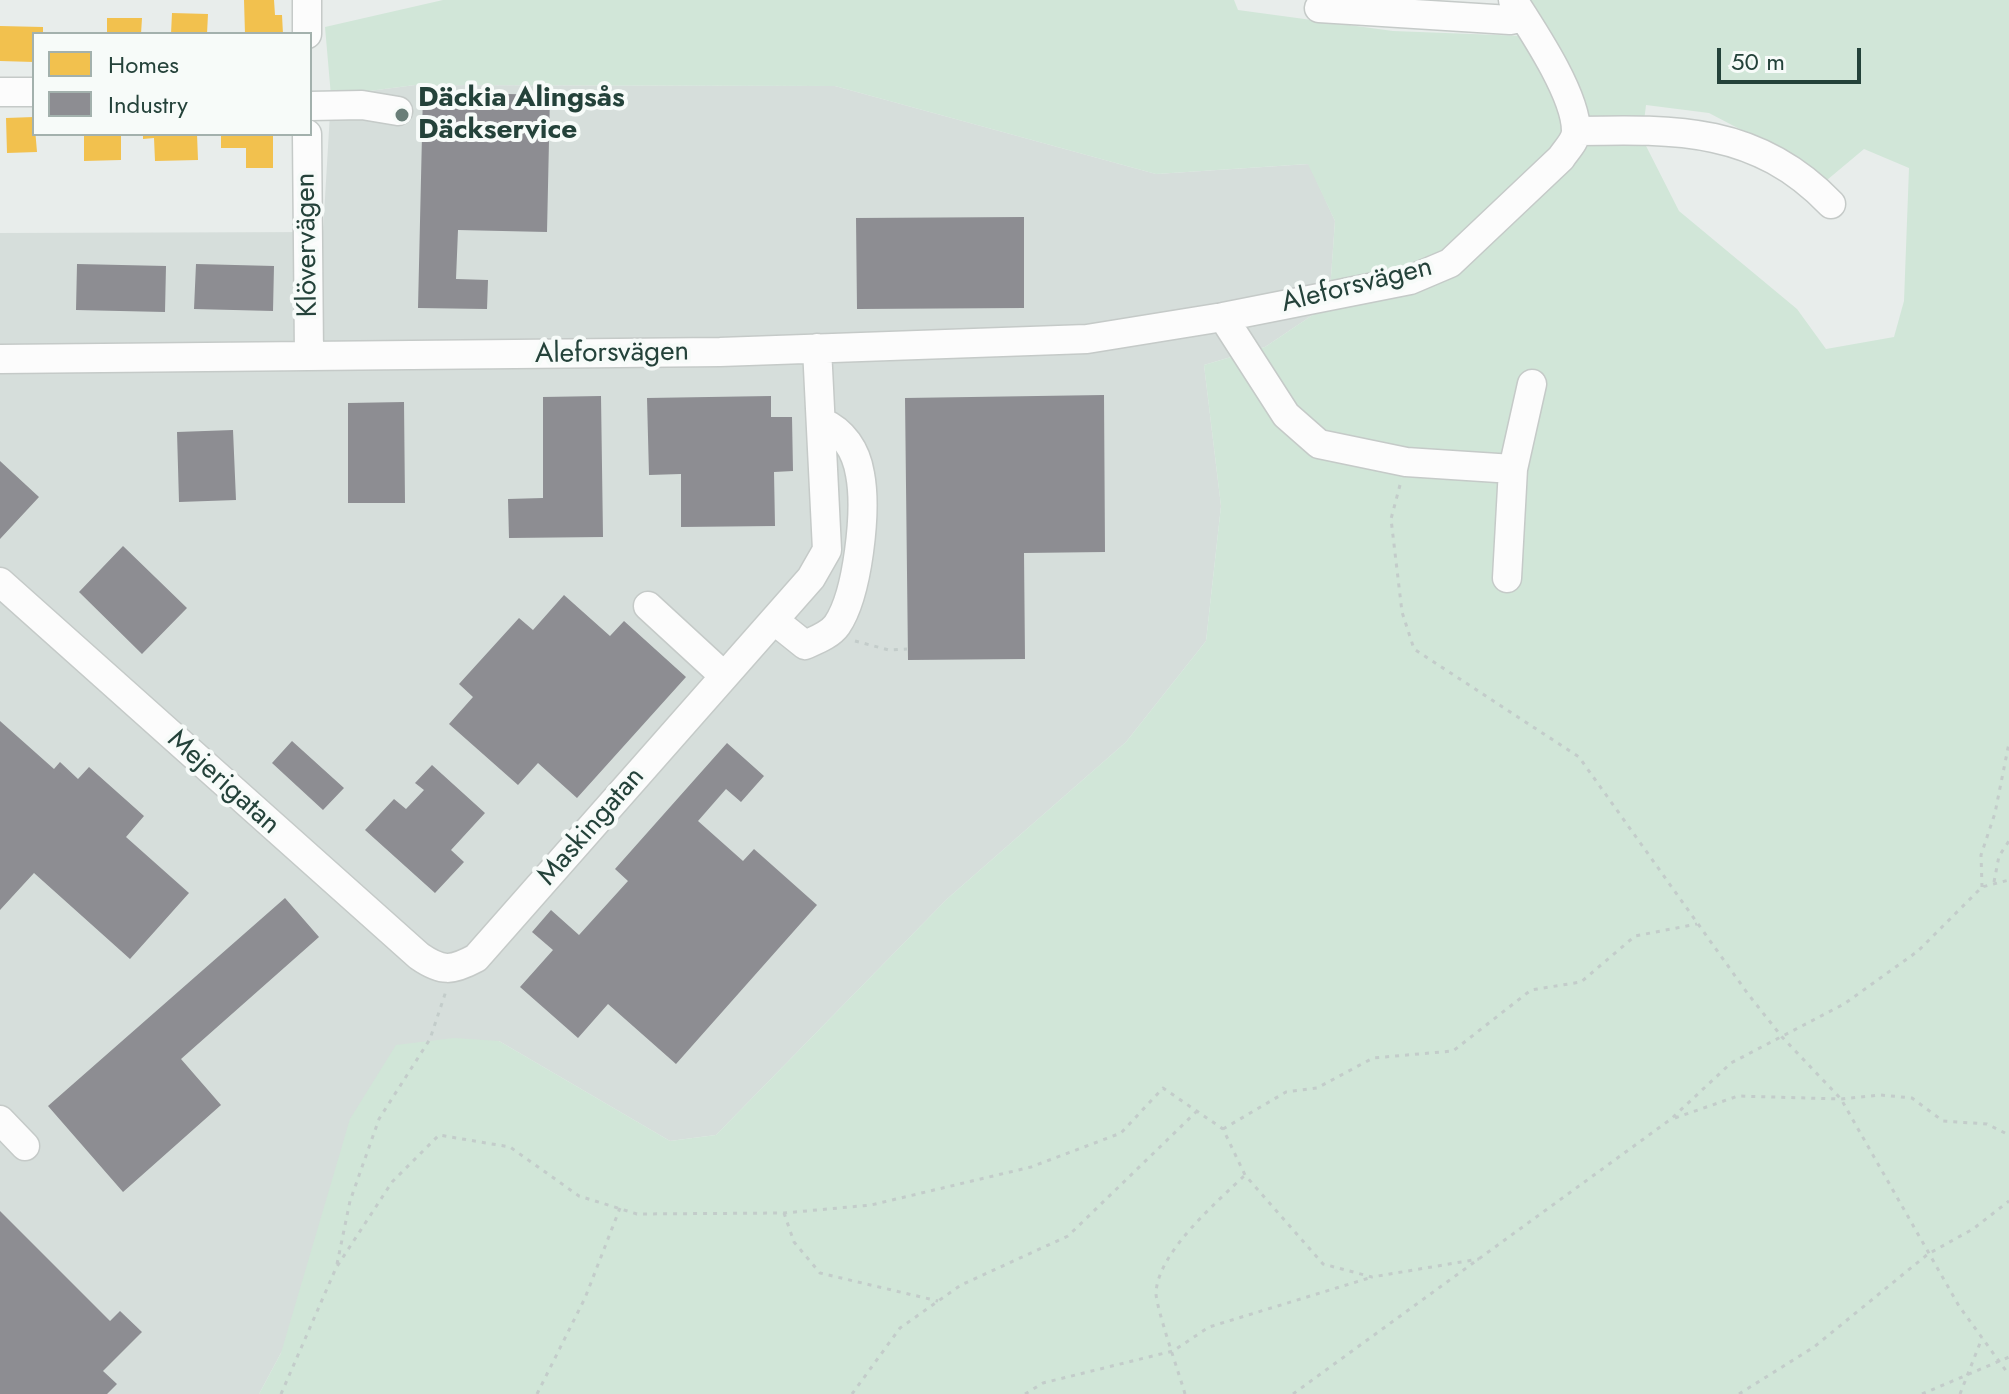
<!DOCTYPE html>
<html>
<head>
<meta charset="utf-8">
<style>
  body { margin:0 }
  #map { position:relative; width:2009px; height:1394px; overflow:hidden; background:#e8edeb; font-family:Jost,sans-serif }
  canvas { display:block }
  .legend { position:absolute; left:32px; top:32px; width:280px; height:104px; box-sizing:border-box; background:#f7fbf9; border:2px solid #a3b1ad; margin:0; padding:10px 14px; list-style:none; font-size:24px; color:#24423a }
  .legend li { display:flex; align-items:center; gap:16px; height:40px }
  .legend b { width:40px; border:2px solid #a3b1ad }
  .scale { position:absolute; left:1717px; top:48px; width:144px; height:36px; box-sizing:border-box; border:4px solid #24423a; border-top:0; padding-left:10px; font-size:24px; line-height:28px; white-space:nowrap; color:#24423a; -webkit-text-stroke:6px #f7fbf9; paint-order:stroke }
</style>
</head>
<body>
<div id="map">
<canvas width="2009" height="1394"></canvas>
<ul class="legend">
<li><b style="height:22px;background:#f2c14e"></b>Homes</li>
<li><b style="height:22px;background:#8d8d92"></b>Industry</li>
</ul>
<div class="scale">50 m</div>
</div>
<script>
const ctx = document.querySelector('canvas').getContext('2d');
ctx.lineJoin = 'round';
function fillPath(path, color) { ctx.fillStyle = color; ctx.fill(path, 'evenodd'); }
function trace(path, color, width, dash) { ctx.strokeStyle = color; ctx.lineWidth = width; ctx.lineCap = dash ? 'butt' : 'round'; ctx.setLineDash(dash || []); ctx.stroke(path); }
function label(font, color, halo, rows, align = 'center') {
  ctx.font = font + ' Jost,sans-serif'; ctx.lineWidth = 8; ctx.setLineDash([]); ctx.textBaseline = 'middle'; ctx.strokeStyle = halo; ctx.fillStyle = color; for (const [text, x, y, turn = 0] of rows) {
    ctx.save(); ctx.translate(x, y); ctx.rotate((+turn || 0) * Math.PI / 180); ctx.textAlign = isNaN(turn) ? turn : align; if (halo) ctx.strokeText(text, 0, 0); ctx.fillText(text, 0, 0); ctx.restore();
  }
}
fillPath(new Path2D(`
  M415 85 835 86 1156 174 1309 164 1335 221 1329 304 1265 347 1204 365 1221 506 1206 641 1126 742 947 899 716 1135 670 1141 499 1041 281 1353 259 1394H0V233L323 232 331 96Z`), '#d6dedb');
fillPath(new Path2D(`
  M443 0H1234L1238 10 1393 31 1524 36 1505 0H2009V1394H259L281 1353 350 1119 396 1045 454 1038 499 1041 670 1141 716 1135 947 899 1126 742 1206 641 1221 506 1204 365 1265 347 1329 304 1335 221 1308 164 1156 174 835 86 415 85 331 96 325 27ZM1646 105 1709 113 1793 157 1827 180 1864 149 1909 168 1904 301 1894 337 1826 349 1797 309 1679 211 1642 138Z`), '#d1e6d8');
fillPath(new Path2D(`
  M244 0H274L275 15H282L283 34H245Z
  M172 13 208 14 207 34H171Z
  M107 18H142L141 34H107Z
  M0 26 43 27V34H34V62L0 61Z
  M34 117 37 152 7 153 6 118Z
  M84 134H121V160L84 161Z
  M143 134H197L198 160 155 161 154 138 143 139Z
  M221 134H273V168H246V148H221Z`), '#f2c14e');
fillPath(new Path2D(`
  M423 92 550 95 547 232 458 230 456 279 488 280 487 309 418 308Z
  M1024 217V308L857 309 856 218Z
  M77 264 166 266 165 312 76 310Z
  M196 264 274 266 273 311 194 309Z
  M1104 395 1105 552 1024 553 1025 659 908 660 905 398Z
  M601 396 603 537 509 538 508 499 543 498V397Z
  M771 396V417H792L793 471 774 472 775 526 681 527V474L649 475 647 398Z
  M404 402 405 503H348V403Z
  M233 430 236 500 179 502 177 432Z
  M0 461 39 497 0 539Z
  M123 546 187 608 142 654 79 592Z
  M564 595 610 636 624 621 686 677 577 798 538 763 518 785 449 724 473 697 459 684 519 618 533 630Z
  M0 721 54 769 60 762 78 779 89 767 144 816 126 837 189 893 130 959 34 873 0 910Z
  M292 741 344 788 323 810 272 763Z
  M727 743 764 776 741 802 726 789 698 821 743 861 754 849 817 905 676 1064 608 1004 578 1038 520 987 553 950 532 932 551 910 579 935 628 881 615 869Z
  M432 765 485 813 451 850 464 862 435 893 365 830 394 799 406 809 424 790 415 783Z
  M285 898 319 937 181 1059 221 1105 123 1192 48 1106Z
  M0 1211 110 1321 120 1311 142 1332 103 1371 117 1384 107 1394H0Z`), '#8d8d92');
const minor = new Path2D(`
  M1319 8 1510 20 1524 17
  M307 34V0
  M0 92H34
  M310 106 362 105 398 111
  M1576 131C1676 129 1757 127 1831 204
  M307 134 309 355
  M1223 317 1286 415 1319 444 1406 462 1513 469
  M0 359 720 352 1087 339 1223 317 1410 280 1450 263 1561 158C1566 150 1576 141 1576 131 1576 95 1533 31 1513 0
  M1507 578 1513 469 1532 384
  M0 582 419 956C442 972 452 971 476 958L811 578 827 550 817 348
  M648 606 723 675
  M775 621 805 645C816 640 830 635 837 625 858 594 867 511 860 474 856 450 843 431 822 422
  M0 1120 25 1146`);
trace(minor, '#c5cac8', 31);
trace(new Path2D(`
  M1400 485 1391 519 1402 612 1414 649 1579 757 1748 994 1782 1037 1841 1099 1959 1306 2009 1375
  M855 641 889 650 907 649
  M1994 882 1999 856 2009 841
  M1982 887 1981 855 1995 813 2009 743
  M1675 1118 1738 1096 1841 1099 1881 1095 1912 1098 1943 1121 1987 1124 2009 1135
  M1223 1129 1286 1092 1317 1088 1373 1058 1453 1051 1531 990 1581 982 1635 936 1697 924
  M784 1213 794 1242 820 1273 938 1301
  M337 1264 350 1201 379 1119 430 1039 446 991
  M281 1394 336 1268 392 1182 439 1135 510 1147 579 1196 637 1214 784 1213 871 1205 1031 1167 1121 1133 1163 1088 1223 1129 1245 1175 1323 1264 1372 1277 1479 1259
  M537 1394 585 1298 620 1208
  M852 1394 900 1328 961 1285 1068 1236 1196 1112
  M1025 1394 1043 1383 1173 1351 1209 1327 1369 1278
  M1185 1394C1180 1376 1155 1305 1156 1292 1159 1251 1217 1202 1245 1175
  M1293 1394 1671 1119 1731 1063 1844 1004 1918 951 1982 887 2009 880
  M1739 1394 1814 1347 1928 1254 1973 1229 2009 1201
  M1922 1394 2009 1357
  M1960 1394 1982 1338`), '#c3ccca', 3, [4, 6]);
trace(minor, '#fcfcfc', 28);
for (const [x, y, r, color] of [
  [402,115,8,"#697e78"]
]) { const dot = new Path2D(); dot.arc(x, y, r, 0, 2 * Math.PI); ctx.fillStyle = color; ctx.fill(dot); trace(dot, '#f7fbf9', 3); }
label('bold 28px', '#24423a', '#f7fbf9', [
  ["Däckia Alingsås",418,99],
  ["Däckservice",418,131]
], 'left');
label('28px', '#24423a', '#f7fbf9', [
  ["Klövervägen",308,245,-91],
  ["Aleforsvägen",1357,286,-14],
  ["Aleforsvägen",612,354,-1],
  ["Mejerigatan",223,783,42],
  ["Maskingatan",592,827,-49]
]);
</script>
</body>
</html>
